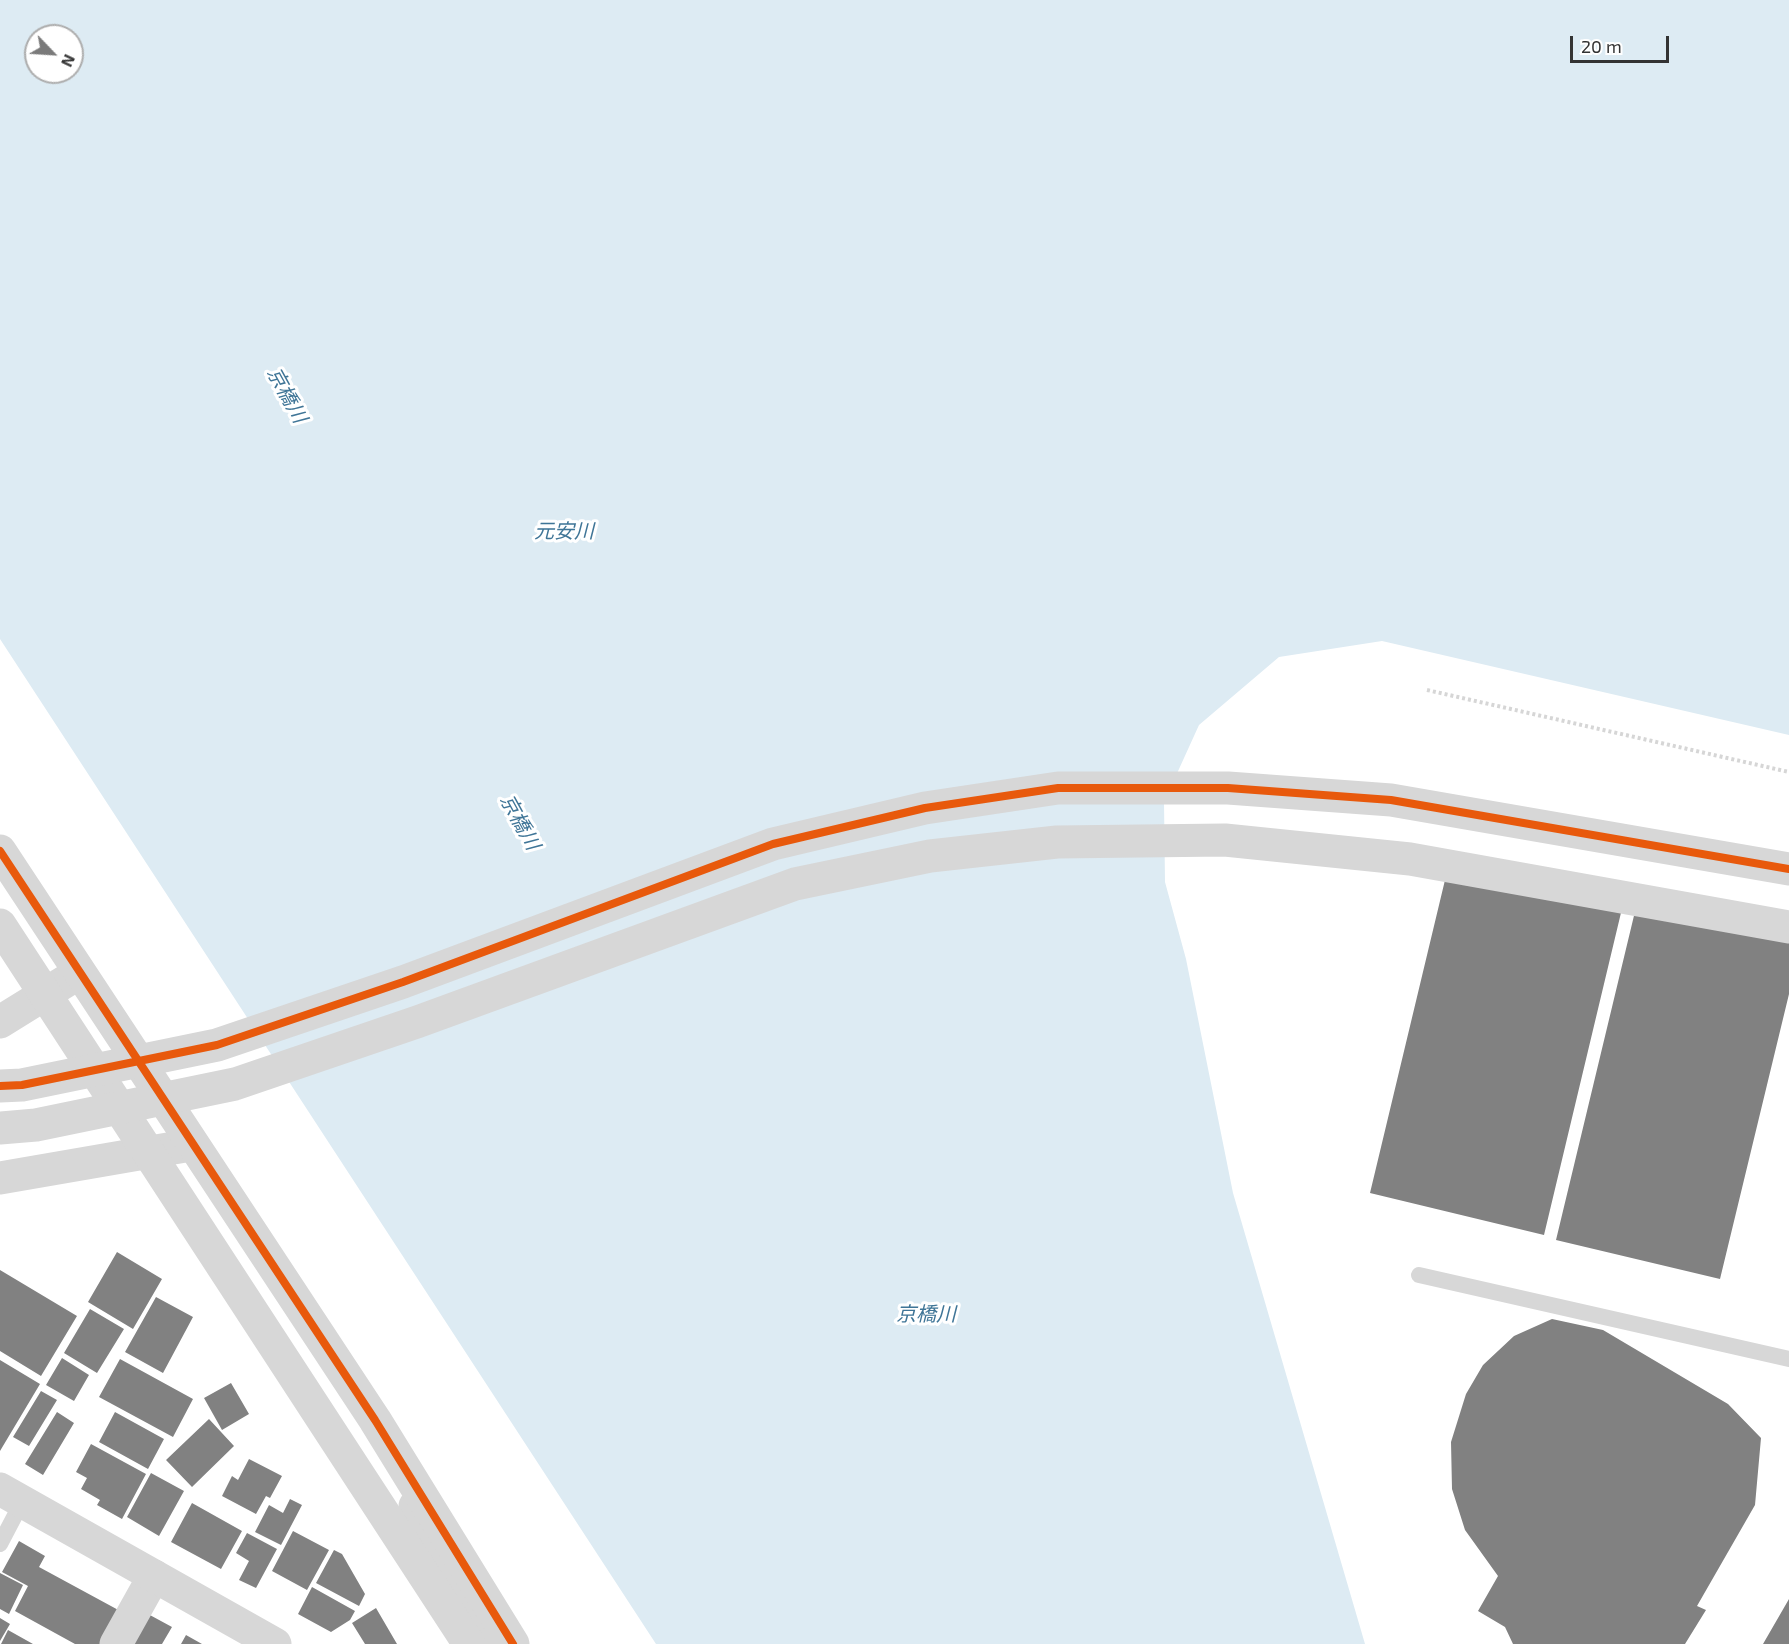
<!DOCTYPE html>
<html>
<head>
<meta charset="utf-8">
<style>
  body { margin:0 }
  #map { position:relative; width:1789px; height:1644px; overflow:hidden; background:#fff; font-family:"Exo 2",sans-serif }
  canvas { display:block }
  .north { position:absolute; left:24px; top:24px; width:60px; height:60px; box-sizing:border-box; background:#fff; border:2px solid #adadad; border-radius:50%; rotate:115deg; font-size:16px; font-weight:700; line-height:24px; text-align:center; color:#333 }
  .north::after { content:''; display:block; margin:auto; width:21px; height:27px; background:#7a7a7a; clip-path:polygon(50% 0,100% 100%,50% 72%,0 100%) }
  .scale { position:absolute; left:1570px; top:36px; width:99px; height:27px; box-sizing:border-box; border:3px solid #333; border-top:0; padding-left:8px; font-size:18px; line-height:21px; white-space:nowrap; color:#333; -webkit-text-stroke:4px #fff; paint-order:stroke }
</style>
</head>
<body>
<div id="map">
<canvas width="1789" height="1644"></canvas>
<div class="north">N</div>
<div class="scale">20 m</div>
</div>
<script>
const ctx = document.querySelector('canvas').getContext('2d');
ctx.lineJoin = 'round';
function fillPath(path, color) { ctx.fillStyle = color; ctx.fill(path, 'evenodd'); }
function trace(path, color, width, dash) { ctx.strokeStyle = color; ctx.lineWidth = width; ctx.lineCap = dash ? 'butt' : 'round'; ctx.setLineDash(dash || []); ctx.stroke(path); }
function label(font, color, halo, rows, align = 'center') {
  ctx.font = font + ' "Exo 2","Noto Sans JP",sans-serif'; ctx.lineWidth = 6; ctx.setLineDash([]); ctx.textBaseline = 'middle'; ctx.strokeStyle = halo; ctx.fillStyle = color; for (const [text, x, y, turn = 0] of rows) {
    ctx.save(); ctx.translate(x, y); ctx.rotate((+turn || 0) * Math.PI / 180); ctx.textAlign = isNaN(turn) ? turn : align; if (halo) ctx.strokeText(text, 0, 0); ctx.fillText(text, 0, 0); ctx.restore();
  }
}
fillPath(new Path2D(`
  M0 0H1789V735L1382 641 1279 657 1199 725 1164 802 1165 882 1186 959 1233 1193 1365 1644H656L0 639ZM36 36H72V72H36Z`), '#ddebf3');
fillPath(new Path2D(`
  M1451 855 1625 896 1544 1235 1370 1193Z
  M1638 899 1789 935V994L1720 1279 1556 1240Z
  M117 1252 162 1279 133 1329 88 1302Z
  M0 1270 77 1316 41 1376 0 1351Z
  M156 1297 193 1317 163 1373 125 1352Z
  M90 1309 124 1329 97 1373 64 1353Z
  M1552 1319 1603 1330 1728 1404 1761 1438 1755 1505 1697 1606 1706 1610 1685 1644H1513L1505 1627 1478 1611 1498 1576 1465 1530 1452 1489 1451 1442 1466 1394 1483 1365 1514 1336Z
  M62 1358 89 1375 74 1401 46 1385Z
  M120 1359 193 1399 173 1437 99 1397Z
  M0 1360 40 1384 0 1451Z
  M231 1383 249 1414 222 1430 204 1398Z
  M41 1391 57 1400 29 1446 13 1437Z
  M57 1412 74 1423 43 1475 25 1464Z
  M115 1412 164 1439 148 1469 99 1442Z
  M209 1419 234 1446 192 1487 166 1460Z
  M91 1444 146 1474 122 1519 97 1505 100 1500 81 1489 87 1478 76 1472Z
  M249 1459 282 1476 270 1498 266 1496 256 1514 222 1496 232 1476 238 1480Z
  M151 1473 184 1491 159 1536 127 1517Z
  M290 1499 302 1505 281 1545 255 1532 269 1505 283 1513Z
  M192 1503 242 1531 221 1569 171 1542Z
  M293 1531 329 1550 307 1590 272 1571Z
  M247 1533 277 1549 256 1588 239 1580 249 1561 236 1553Z
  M19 1541 45 1556 39 1567 122 1612 104 1644H75L15 1611 28 1586 2 1572Z
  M334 1550 342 1554 365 1594 359 1606 316 1583Z
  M0 1573 23 1585 9 1614 0 1609Z
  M312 1587 355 1611 350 1620 331 1632 298 1614Z
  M1789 1599V1644H1763Z
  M376 1608 397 1644H365L352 1623Z
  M148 1614 172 1627 162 1644H131Z
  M0 1618 10 1624 0 1641Z
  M8 1630 33 1644H1Z
  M186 1635 202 1644H181Z`), '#818181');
trace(new Path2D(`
  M1427 690 1789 772`), '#d6d6d6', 4, [3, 3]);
trace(new Path2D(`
  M1419 1275 1789 1359
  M0 1544 22 1502`), '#d7d7d7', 16);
trace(new Path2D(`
  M0 1022 79 973
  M0 1178 191 1145
  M415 1506 439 1558 494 1644
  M116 1644 154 1576`), '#d7d7d7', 33);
trace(new Path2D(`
  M0 851 375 1420 513 1644
  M0 925 469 1644
  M0 1489 275 1644`), '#d7d7d7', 33);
trace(new Path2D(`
  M0 1086 22 1085 217 1045 403 982 773 844 925 808 1058 788H1228L1391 800 1789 869
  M0 1128 36 1125 235 1084 417 1022 795 884 930 856 1057 842 1225 840 1410 859 1789 927`), '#d7d7d7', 33);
trace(new Path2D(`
  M0 851 375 1420 513 1644
  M0 1086 22 1085 217 1045 403 982 773 844 925 808 1058 788H1228L1391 800 1789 869`), '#e8590c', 8);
label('italic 20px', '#3f7597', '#fff', [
  ["京橋川",287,395,61],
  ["元安川",564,531],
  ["京橋川",520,822,61],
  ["京橋川",926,1314]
]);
</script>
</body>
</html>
